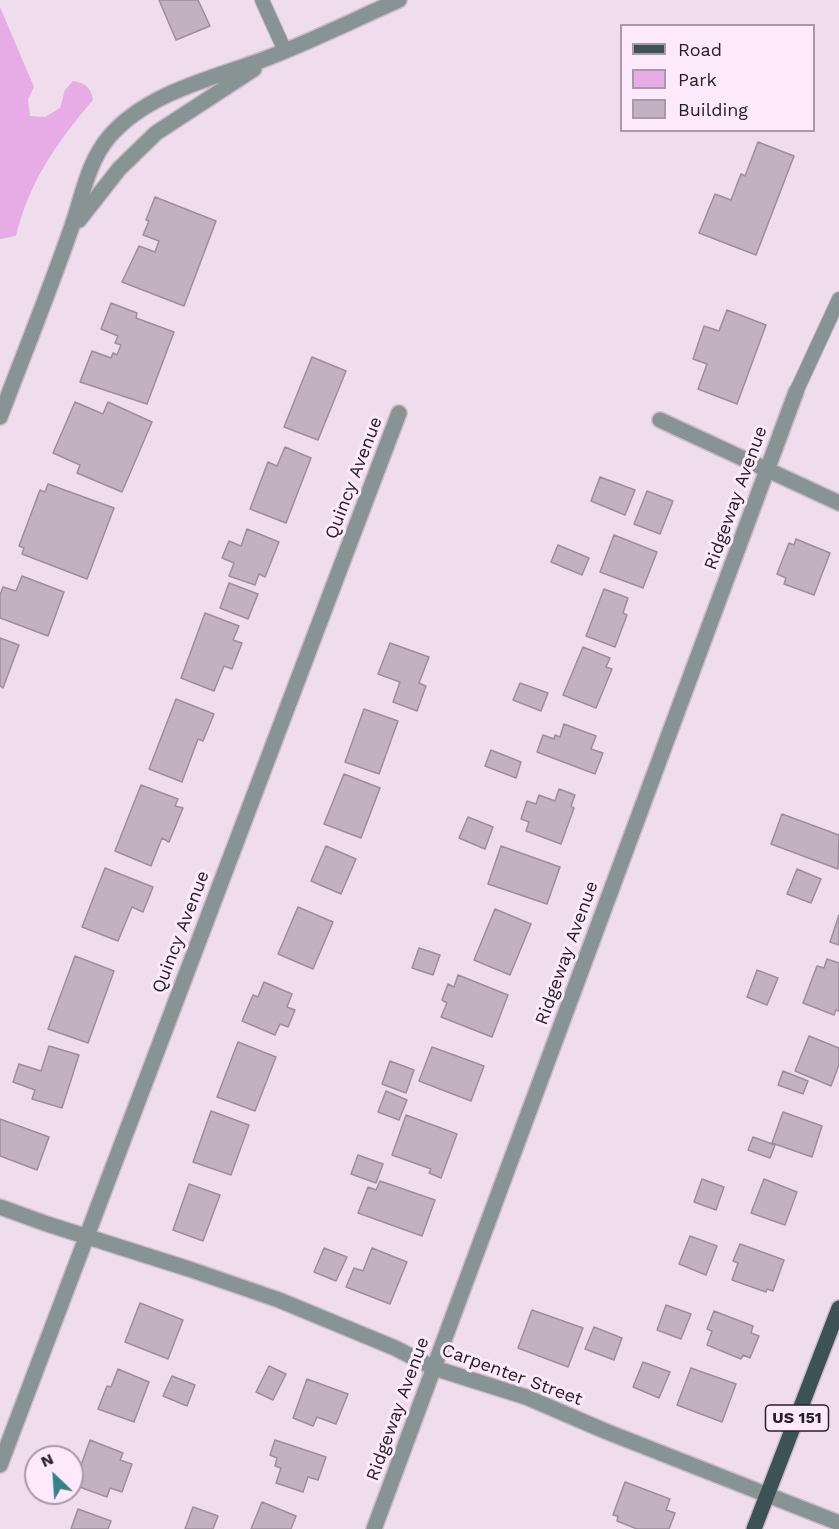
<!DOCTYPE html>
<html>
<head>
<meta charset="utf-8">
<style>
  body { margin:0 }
  #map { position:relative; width:839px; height:1529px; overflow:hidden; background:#efddee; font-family:"Work Sans",sans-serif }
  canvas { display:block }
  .legend { position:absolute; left:620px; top:24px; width:195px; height:108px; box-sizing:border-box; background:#fceafc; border:2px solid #a799a7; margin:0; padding:8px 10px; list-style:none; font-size:18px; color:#272027 }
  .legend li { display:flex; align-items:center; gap:12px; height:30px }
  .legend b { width:30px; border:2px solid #a799a7 }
  .north { position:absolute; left:24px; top:1445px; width:60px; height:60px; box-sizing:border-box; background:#fceafc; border:2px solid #a799a7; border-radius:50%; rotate:335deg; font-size:16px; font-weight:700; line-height:24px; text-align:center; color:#272027 }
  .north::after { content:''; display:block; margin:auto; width:21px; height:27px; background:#398186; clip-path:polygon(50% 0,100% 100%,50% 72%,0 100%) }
</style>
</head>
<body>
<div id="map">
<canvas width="839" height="1529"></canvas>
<ul class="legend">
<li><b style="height:8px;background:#3d5254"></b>Road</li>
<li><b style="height:16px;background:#e7abe6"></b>Park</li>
<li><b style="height:16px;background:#c2b1c2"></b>Building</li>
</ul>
<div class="north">N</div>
</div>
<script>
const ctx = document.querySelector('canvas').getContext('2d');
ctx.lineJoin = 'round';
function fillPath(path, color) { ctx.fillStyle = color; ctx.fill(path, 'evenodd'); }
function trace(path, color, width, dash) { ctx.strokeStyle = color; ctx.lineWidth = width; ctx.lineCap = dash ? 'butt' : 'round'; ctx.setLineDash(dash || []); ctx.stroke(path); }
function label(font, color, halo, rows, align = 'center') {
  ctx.font = font + ' "Work Sans",sans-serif'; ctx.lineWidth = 6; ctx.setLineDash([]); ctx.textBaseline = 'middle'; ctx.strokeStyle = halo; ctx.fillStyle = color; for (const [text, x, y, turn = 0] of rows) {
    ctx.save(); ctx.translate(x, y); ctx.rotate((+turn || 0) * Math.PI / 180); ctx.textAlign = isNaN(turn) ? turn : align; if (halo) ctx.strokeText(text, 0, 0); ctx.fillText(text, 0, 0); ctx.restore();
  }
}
fillPath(new Path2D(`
  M0 7 34 87 28 99 30 116 45 117 60 108 65 90 73 81C86 83 91 88 93 100 57 142 29 182 16 236L0 239Z`), '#e7abe6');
const building = new Path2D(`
  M159 0H198L210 26 176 40Z
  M758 142 794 156 756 255 699 233 715 194 731 200 741 174 745 176Z
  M155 197 216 221 184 306 122 282 139 246 155 252 159 241 143 235 149 221 146 220Z
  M111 303 137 313 136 318 174 332 147 404 80 382 92 351 111 358 113 353 117 355 121 345 115 343 118 336 101 329Z
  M727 310 766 325 737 404 698 389 707 364 693 359 704 326 719 331Z
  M312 357 346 371 318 440 284 427Z
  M75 402 103 414 108 402 152 422 122 492 77 473 80 465 53 453Z
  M285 447 311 458 286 523 250 509 268 462 277 466Z
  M600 477 635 490 625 515 591 501Z
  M48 484 114 508 87 579 22 554 24 548 19 546 40 490 45 492Z
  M647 491 673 501 660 534 634 524Z
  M247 529 279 542 265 577 259 574 255 585 229 576 234 563 222 558 229 541 241 546Z
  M614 535 657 552 643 588 600 572Z
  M796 539 830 553 814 595 784 584 786 578 777 574 789 543 794 545Z
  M558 545 589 558 582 575 551 562Z
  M22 576 64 592 48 636 0 618V595L3 587 16 591Z
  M229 583 258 594 248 619 220 608Z
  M604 589 628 598 623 613 627 615 615 647 586 636Z
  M205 613 239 626 233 640 242 643 232 669 224 666 214 691 181 678Z
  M0 638 19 645 3 688 0 686Z
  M390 643 429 657 419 683 426 686 417 711 393 702 400 682 378 674Z
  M583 647 610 658 606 667 612 669 596 708 563 695Z
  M520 683 548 693 541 711 513 700Z
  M176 699 214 714 203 741 198 739 182 782 149 769Z
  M364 709 398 721 379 774 345 762Z
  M564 724 596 736 591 749 603 753 595 774 537 752 543 735 554 739 555 735 560 737Z
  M491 750 521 762 516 778 485 766Z
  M344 774 380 788 361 838 324 824Z
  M141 785 178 799 175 806 183 808 169 842 162 838 151 866 115 851Z
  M559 789 575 795 571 806 574 808 561 844 526 831 529 822 521 819 527 801 536 804 539 795 555 801Z
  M782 814 839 835 838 869 771 844Z
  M468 817 493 827 485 849 459 838Z
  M326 846 356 859 341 894 311 881Z
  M501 846 560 867 547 904 488 884Z
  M105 868 153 887 143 912 132 907 118 941 82 927Z
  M797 869 821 879 811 903 787 894Z
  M298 907 333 922 313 969 278 954Z
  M495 909 531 924 510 975 474 960Z
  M839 915V945L830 942Z
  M419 948 440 955 433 975 412 968Z
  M75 956 114 971 88 1043 48 1029Z
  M827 959 839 963V1011L836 1010 834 1015 803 1003 817 966 824 968Z
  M757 970 778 978 767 1005 747 997Z
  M458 975 508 995 492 1037 441 1017 447 1003 442 1000 448 984 454 987Z
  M264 982 292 994 287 1007 295 1010 288 1027 280 1024 275 1035 242 1021 253 995 258 997Z
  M809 1036 839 1048V1065L831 1086 795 1071Z
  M238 1042 276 1057 255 1111 217 1097Z
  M49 1046 79 1055 62 1108 32 1099 35 1090 13 1082 19 1064 41 1071Z
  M432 1047 484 1066 471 1101 419 1081Z
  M390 1061 414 1070 406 1093 382 1084Z
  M783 1071 808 1081 803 1094 778 1085Z
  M386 1091 407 1100 399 1120 378 1112Z
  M211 1111 249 1125 231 1175 193 1162Z
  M783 1112 822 1126 812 1157 772 1143Z
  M406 1115 457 1134 441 1178 429 1173 431 1169 392 1155Z
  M0 1119 49 1137 37 1170 0 1156Z
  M753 1137 775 1145 770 1158 748 1150Z
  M358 1155 383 1164 376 1183 351 1174Z
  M702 1179 724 1187 716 1210 694 1202Z
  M764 1179 797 1192 785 1225 751 1213Z
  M380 1181 435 1200 422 1236 358 1213 368 1187 376 1190Z
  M189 1184 220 1195 203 1241 173 1230Z
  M690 1236 717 1246 706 1275 679 1264Z
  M740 1244 784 1260 773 1291 767 1289 766 1292 732 1280 738 1263 733 1261Z
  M324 1248 347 1257 336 1281 314 1272Z
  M372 1248 407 1262 390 1304 346 1287 354 1268 363 1271Z
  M140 1303 183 1320 168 1359 125 1342Z
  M666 1305 691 1314 681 1339 657 1330Z
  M532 1310 583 1328 568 1367 518 1348Z
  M714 1311 753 1326 751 1333 759 1336 750 1358 743 1355 741 1359 707 1345 712 1331 707 1329Z
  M594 1327 622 1338 614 1360 585 1349Z
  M643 1362 670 1372 659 1398 633 1387Z
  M269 1366 286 1374 273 1400 256 1392Z
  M691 1368 736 1384 722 1422 677 1405Z
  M118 1369 149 1382 134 1422 98 1409 107 1386 111 1387Z
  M172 1376 195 1385 187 1406 163 1396Z
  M307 1379 348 1394 336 1424 317 1417 313 1426 293 1418Z
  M90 1440 123 1453 120 1460 132 1464 122 1492 110 1488 107 1497 74 1485Z
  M275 1440 326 1457 318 1480 308 1477 303 1492 276 1483 281 1468 275 1466 277 1458 270 1455Z
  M625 1482 670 1499 666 1510 675 1513 669 1529H637L617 1521 618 1516 613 1515Z
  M262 1502 296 1516 291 1529H251Z
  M193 1507 218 1516 213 1529H185Z
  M78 1509 111 1521 108 1529H71Z`);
fillPath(building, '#c2b1c2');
trace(building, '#9e8d9d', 1.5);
const lane = new Path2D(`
  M262 0 285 51
  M796 392 839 299`);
const street = new Path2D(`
  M79 220 119 169 156 133 254 69
  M0 417C24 354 49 292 71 229 82 199 87 163 109 137 148 91 216 78 270 57 314 40 356 19 399 0
  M660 420 839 503
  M0 1207 47 1224 189 1269 279 1300 395 1348 434 1368 526 1397 605 1431 839 1523
  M0 1465 399 413
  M374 1529 796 392`);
const primary = new Path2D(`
  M754 1529 839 1308`);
trace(lane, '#cbbbca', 16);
trace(street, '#cbbbca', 18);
trace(primary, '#cbbbca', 18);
trace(lane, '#889394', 14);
trace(street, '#889394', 15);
trace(primary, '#3d5254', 15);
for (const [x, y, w] of [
  [797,1418,63]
]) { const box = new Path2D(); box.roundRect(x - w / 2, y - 13, w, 26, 4.5); ctx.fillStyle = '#fceafc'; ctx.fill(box); trace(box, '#272027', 1.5); }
label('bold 16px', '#272027', null, [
  ["US 151",797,1418]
]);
label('18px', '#272027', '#fceafc', [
  ["Quincy Avenue",354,478,-69],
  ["Ridgeway Avenue",736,498,-70],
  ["Quincy Avenue",181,932,-69],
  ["Ridgeway Avenue",567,953,-70],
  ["Carpenter Street",512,1375,20],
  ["Ridgeway Avenue",398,1409,-70]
]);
</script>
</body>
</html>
